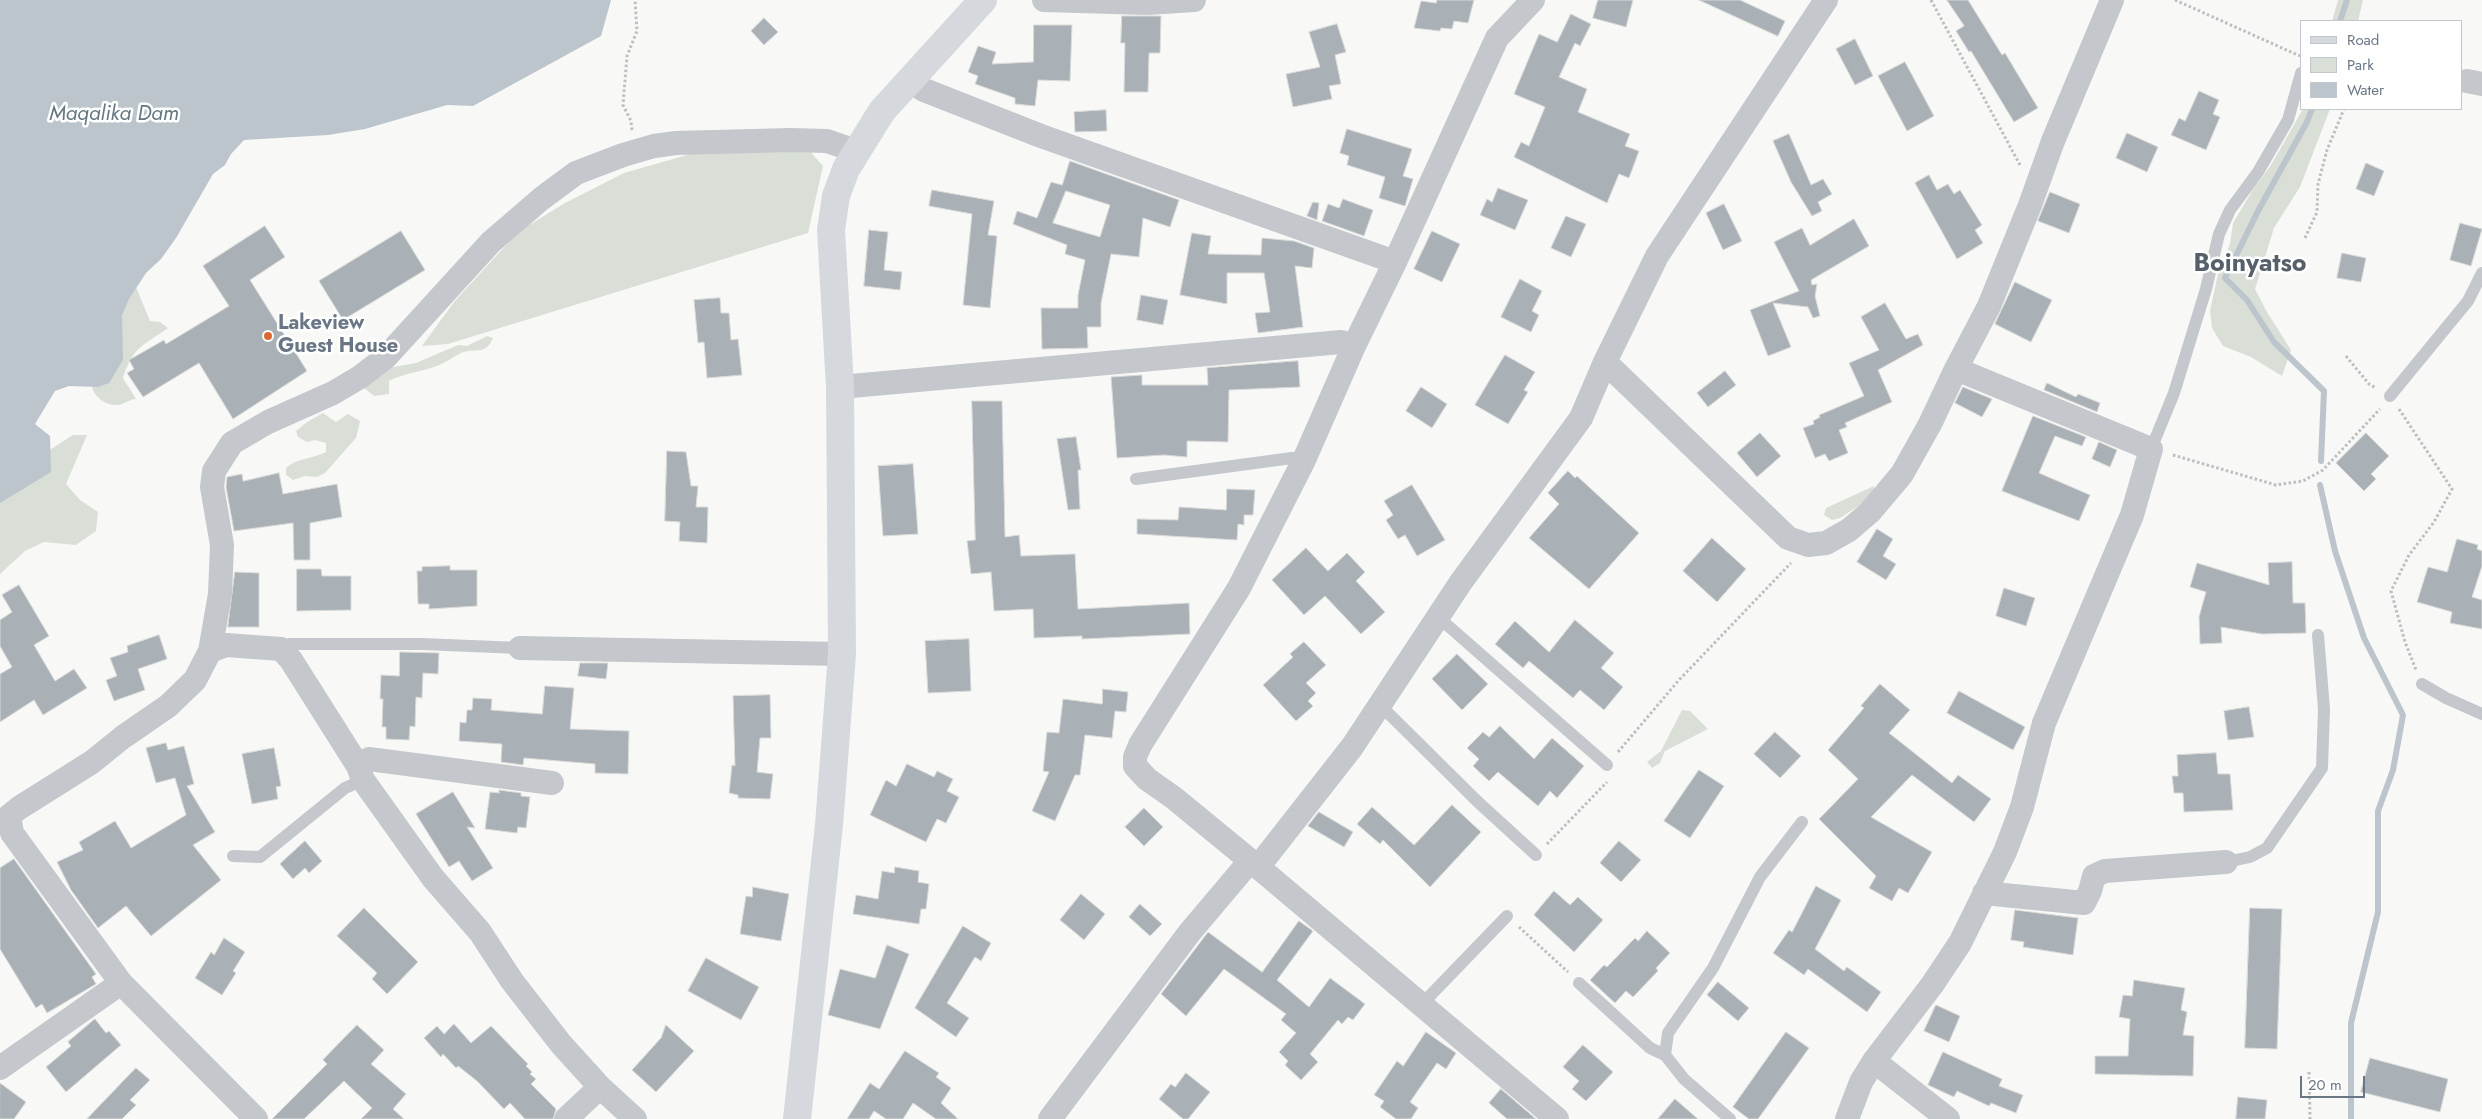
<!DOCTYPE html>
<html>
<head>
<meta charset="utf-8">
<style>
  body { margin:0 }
  #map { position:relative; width:2482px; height:1119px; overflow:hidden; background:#f8f8f6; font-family:Jost,sans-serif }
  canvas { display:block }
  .legend { position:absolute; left:2300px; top:20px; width:162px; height:90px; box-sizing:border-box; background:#fff; border:1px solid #c3c8ce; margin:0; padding:6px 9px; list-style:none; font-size:15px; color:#697685 }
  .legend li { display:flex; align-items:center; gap:10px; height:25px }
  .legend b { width:25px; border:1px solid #c3c8ce }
  .scale { position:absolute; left:2300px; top:1076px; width:65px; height:22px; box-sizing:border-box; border:2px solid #697685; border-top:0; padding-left:6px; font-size:15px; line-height:18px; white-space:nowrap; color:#697685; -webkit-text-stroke:4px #fff; paint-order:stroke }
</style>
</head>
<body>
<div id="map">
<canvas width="2482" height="1119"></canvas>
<ul class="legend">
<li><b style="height:6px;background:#d5d9dd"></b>Road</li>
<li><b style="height:14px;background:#d9dfd7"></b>Park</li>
<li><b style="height:14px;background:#bcc5cb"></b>Water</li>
</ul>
<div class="scale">20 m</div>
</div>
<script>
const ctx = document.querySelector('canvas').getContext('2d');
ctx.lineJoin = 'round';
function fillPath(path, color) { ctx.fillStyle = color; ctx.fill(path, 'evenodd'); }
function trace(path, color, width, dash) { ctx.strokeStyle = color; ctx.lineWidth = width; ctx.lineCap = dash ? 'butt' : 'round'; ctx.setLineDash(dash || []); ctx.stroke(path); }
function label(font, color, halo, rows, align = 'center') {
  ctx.font = font + ' Jost,sans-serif'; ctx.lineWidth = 5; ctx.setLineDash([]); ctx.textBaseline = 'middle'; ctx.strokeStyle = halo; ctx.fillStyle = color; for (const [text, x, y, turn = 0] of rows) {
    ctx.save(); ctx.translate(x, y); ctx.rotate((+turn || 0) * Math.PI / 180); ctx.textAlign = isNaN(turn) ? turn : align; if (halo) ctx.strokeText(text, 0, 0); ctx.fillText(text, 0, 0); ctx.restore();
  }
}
fillPath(new Path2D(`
  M2338 0H2363L2358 21H2332Z
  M2303 109H2330L2300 187 2274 228 2255 289 2267 312 2291 350 2282 376 2251 357 2223 346 2212 328 2210 311 2218 274 2230 244 2233 223 2252 191 2271 165Z
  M806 147 823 166 808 233 448 344 422 346 454 302 518 232 565 203 624 173 708 149Z
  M136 287 150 321 160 322 168 328C143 346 133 346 123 378L136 399C129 399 124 405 117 405 106 406 95 397 92 388L99 376 102 310Z
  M487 336 493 338C485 357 474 347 461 353 453 357 445 363 437 366 421 372 404 373 389 381V394L374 396 364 388 363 382 377 370 416 363 458 345 467 346Z
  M323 413 336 422 348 414 360 421 356 438 325 473 317 477 305 476 293 480 286 475V468C296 458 313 459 326 452V443L315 440 307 442 298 437 296 431 307 422Z
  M73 435H87L66 484 80 500 98 512 96 531 76 545 44 542 25 551 0 574V482Z
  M1874 486V496L1840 518 1832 520 1824 515 1826 508Z
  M1682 710 1690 711 1708 729 1665 751 1660 763 1652 768 1647 762 1661 751Z`), '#d9dfd7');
fillPath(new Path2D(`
  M0 0H611L601 36 473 106 447 105 365 129 328 135 244 140 231 154 225 165 213 174 176 238 161 259 146 273 129 299 122 315 123 360 109 383 98 387 69 386 55 391 35 424 50 436 51 472 0 503Z`), '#bcc5cb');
trace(new Path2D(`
  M2340 21 2347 0
  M2312 109 2307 122 2258 211 2225 278 2247 300 2274 342 2324 391 2321 461
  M2320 485 2335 551 2364 638 2403 715 2393 770 2378 811V912L2351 1023V1119`), '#bcc5cb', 6);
const building = new Path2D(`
  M1437 0H1474L1468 23 1454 21 1452 29 1441 28 1440 31 1414 28 1421 1 1436 3Z
  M1598 0H1633L1626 27 1593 18Z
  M1699 0H1740L1785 21 1778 36Z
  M1947 0H1968L2002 55 2005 53 2038 108 2014 122 1971 51 1969 52 1956 31 1964 26Z
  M1571 14 1591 24 1580 46 1575 43 1559 77 1587 89 1578 112 1630 134 1625 146 1639 151 1629 178 1619 174 1607 203 1514 157 1521 142 1529 146 1545 107 1514 94 1539 34 1557 42Z
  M1122 16H1161L1160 53H1149L1148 92H1124L1125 43H1121Z
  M764 18 778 32 764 45 751 31Z
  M1337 24 1346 52 1335 55 1341 84 1329 86 1332 99 1293 107 1286 74 1320 67 1309 32Z
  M1034 25H1072L1070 81 1038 80 1035 106 1015 104V98L975 84 978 76 968 72 978 46 996 52 992 64 1033 62Z
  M1855 39 1873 76 1855 85 1836 49Z
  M1905 62 1934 116 1907 131 1878 76Z
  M2199 91 2219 100 2213 114 2220 117 2206 150 2171 135 2179 118 2185 121Z
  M1106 110 1107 131 1075 132 1074 112Z
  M1347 129 1412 149 1403 176 1413 179 1405 206 1379 198 1385 177 1347 165 1349 156 1340 153Z
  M2127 133 2158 147 2147 172 2116 158Z
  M1789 134 1811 185 1823 179 1832 194 1818 202 1822 211 1812 216 1791 182 1773 141Z
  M1070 161 1179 200 1170 227 1143 218 1139 257 1111 254 1101 303V327H1087L1088 348 1042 349 1041 308H1078V295L1085 260 1065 254 1067 245 1013 224 1017 211 1037 218 1051 182 1062 185ZM1066 191 1110 205 1100 237 1053 223Z
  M2366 163 2384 171 2374 196 2356 189Z
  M1929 175 1937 190 1948 184 1954 194 1960 190 1982 225 1975 230 1983 243 1957 259 1915 183Z
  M1498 188 1528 200 1515 230 1480 215 1487 199 1492 202Z
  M932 190 994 201 988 235 997 236 990 308 963 305 972 214 929 206Z
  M2050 192 2080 204 2069 233 2038 221Z
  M1343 199 1373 210 1364 236 1322 221 1328 204 1339 208Z
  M1313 202 1319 203 1317 220 1307 216Z
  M1724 204 1742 241 1723 250 1706 213Z
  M1566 216 1586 224 1571 257 1551 248Z
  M1854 219 1869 246 1811 280 1812 285 1817 284 1815 296 1820 316 1813 318 1808 307 1773 303 1791 347 1768 356 1750 310 1799 291 1774 242 1802 228 1810 245Z
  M2460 223 2482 229 2471 266 2450 260Z
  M265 226 285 257 250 280 307 371 233 419 199 363 143 397 127 373 134 369 129 360 164 340 166 344 229 306 203 266Z
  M869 230 888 232 884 270 902 272 900 290 864 286Z
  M401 231 425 270 343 320 319 281Z
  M1432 231 1460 244 1442 282 1414 269Z
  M1192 233 1211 236 1208 254 1261 255 1262 238 1294 241 1314 248 1312 268 1295 266 1303 327 1258 333 1255 313 1270 312 1264 273H1227V304L1180 295Z
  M2342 253 2366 258 2361 282 2337 278Z
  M1520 279 1542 291 1532 311 1539 315 1531 332 1501 317Z
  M2015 282 2052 300 2031 342 1995 324Z
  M1141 295 1168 300 1163 325 1137 320Z
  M720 298 721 313H729L731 340 738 339 742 375 707 378 704 342 698 343 694 300Z
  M1885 303 1906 339 1918 334 1923 345 1878 370 1892 402 1845 423 1847 427 1839 430 1848 453 1829 461 1825 454 1815 458 1803 428 1814 424 1813 421 1820 417 1819 415 1864 396 1849 363 1879 350 1861 317Z
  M1505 355 1535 372 1524 390 1528 392 1508 424 1475 405Z
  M1298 361 1300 387 1229 390 1228 442 1187 441V457L1164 455 1117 458 1111 377 1142 375V385H1208L1207 368Z
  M1725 371 1736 385 1708 407 1697 393Z
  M2047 383 2076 397 2078 394 2100 403 2097 412 2044 390Z
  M1421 387 1447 404 1432 428 1406 411Z
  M1963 387 1992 399 1982 417 1955 403Z
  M972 401H1002L1005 537 1019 535 1021 556 1075 554 1078 609 1189 603 1190 634 1082 639V636L1034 638 1033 609 994 611 991 572 971 574 967 541 975 540Z
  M2033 416 2086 437 2082 446 2055 436 2039 473 2090 495 2079 521 2002 491Z
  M1760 433 1781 456 1757 477 1737 453Z
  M2366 433 2389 456 2371 474 2376 479 2364 491 2336 463Z
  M1076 437 1081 470H1078L1080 509 1068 510 1057 439Z
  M2099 442 2117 450 2110 467 2092 459Z
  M667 451 686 452 691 486H698L696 507H708L707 543 679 541 680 522 665 521Z
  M913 464 918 534 883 536 878 466Z
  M1568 471 1575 478 1577 476 1639 533 1589 589 1529 538 1559 504 1548 493Z
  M279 473 283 494 337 484 342 517 310 523V560H294L293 523 234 531 226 487 227 477 242 474 243 481Z
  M1412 485 1445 540 1417 556 1405 535 1398 539 1386 520 1393 515 1384 501Z
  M1227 489 1255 490 1253 515H1244V525L1238 524 1237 540 1137 534V519L1178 520 1179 507 1226 510Z
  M1877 529 1893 539 1883 556 1896 564 1886 580 1857 562Z
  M1712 538 1746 569 1717 602 1683 571Z
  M2457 539 2478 545 2477 549 2482 551V566L2472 597 2482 600V629L2450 623 2452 612 2417 602 2428 567 2447 572Z
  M1306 548 1328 571 1347 553 1365 572 1356 581 1385 612 1361 634 1325 596 1304 615 1272 580Z
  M2292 562 2293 603H2305L2306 633 2262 634 2221 627 2222 643 2200 644 2199 617 2206 592 2190 587 2197 563 2269 585 2268 563Z
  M450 566V570H477V606L429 609V604H418L417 571H422V567Z
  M297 569H321L322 576H351V610L297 611Z
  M235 572 259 573V627H228Z
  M19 585 49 636 34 645 55 681 74 669 87 688 43 715 34 700 0 722V674L12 667 0 646V620L12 612 2 595Z
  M2004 588 2035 598 2026 626 1996 616Z
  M1575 620 1614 653 1601 668 1623 687 1604 710 1580 690 1573 698 1529 661 1523 668 1495 644 1515 621 1549 652Z
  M159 635 167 659 138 669 145 690 114 701 106 680 117 676 110 658 128 652 127 646Z
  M969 639 971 691 928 693 925 641Z
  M1304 642 1326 665 1306 683 1316 693 1308 701 1313 706 1296 721 1263 685 1293 657 1290 654Z
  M400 652 439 653 438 674 423 673 422 698 416 697 415 727 410 726 409 740 386 739V727H382L383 699H380L381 675 399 676Z
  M1457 654 1488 684 1462 710 1432 679Z
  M580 663H608L606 679 578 676Z
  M1880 684 1910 710 1889 733 1952 783 1958 775 1991 799 1974 822 1912 775 1871 817 1932 852 1908 893 1899 888 1892 901 1869 888 1876 876 1819 819 1858 779 1828 750 1864 708 1861 706Z
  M545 686 574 688 570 729 629 731 628 774 595 773V764L524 758 523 765 501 762 502 744 459 741 460 722 466 723 467 710H472L473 698 492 699 491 710 542 714Z
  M1103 689 1128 692 1126 712 1115 711 1112 738 1085 735 1080 775H1075L1055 821 1032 811 1049 772 1043 771 1047 732 1059 733 1063 699 1102 704Z
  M1959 691 2025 727 2013 750 1947 713Z
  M770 695 771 738H760L757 772 773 774 770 799 738 798V795L729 793 732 765 735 766 733 696Z
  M2249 707 2254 737 2228 740 2224 711Z
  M1500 726 1534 759 1552 738 1584 766 1557 798 1550 791 1538 806 1498 772 1489 781 1473 766 1479 759 1467 748 1483 732 1489 737Z
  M1775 732 1801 756 1780 778 1754 754Z
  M166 743 168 750 184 746 194 784 187 786 215 832 193 845 221 880 151 936 126 906 98 928 71 890 57 862 83 850 79 842 115 821 131 848 186 815 175 778 156 783 146 748Z
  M274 748 281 786 276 787 278 799 252 804 242 754Z
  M2216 753 2218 774H2230L2233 810 2184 812 2183 793H2174L2172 776H2178L2177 755Z
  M907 764 934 777 937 771 953 779 947 791 959 797 946 823 937 819 926 842 870 815 886 780 896 786Z
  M1699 770 1724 786 1690 838 1664 821Z
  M499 790 521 793V796L530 797 526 828 518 827 517 833 485 829 490 792 499 793Z
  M453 792 475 828 467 827 493 868 472 881 459 861 449 867 416 814Z
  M1452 805 1481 832 1430 887 1383 840 1380 844 1357 824 1372 807 1414 845Z
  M1144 808 1163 827 1144 846 1125 827Z
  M1319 812 1353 832 1344 847 1308 826Z
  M305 841 322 861 309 873 305 868 293 879 280 864Z
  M1619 841 1641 860 1621 882 1600 863Z
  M14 859 96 974 92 977 96 984 47 1013 42 1004 36 1008 33 1003 0 949V868Z
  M895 867 919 871 918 882 929 884 926 909H921L919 924 853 914 856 895 878 899 882 871 894 873Z
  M1816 886 1841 900 1815 949 1844 971 1847 967 1881 992 1867 1012 1808 969 1804 975 1773 953 1789 930 1792 932Z
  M753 887 789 894 781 941 740 934 746 896 752 897Z
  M1554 891 1570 905 1578 897 1603 920 1574 952 1534 915Z
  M1081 894 1105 914 1084 940 1060 920Z
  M1140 904 1162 924 1150 936 1129 917Z
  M364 908 418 962 387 994 372 979 377 973 337 936Z
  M2250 908 2282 909 2277 1049 2245 1048Z
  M2015 910 2078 918 2073 955 2023 947 2024 942 2011 940Z
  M1299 921 1313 931 1277 980 1309 1007 1330 978 1365 1004 1353 1020 1348 1017 1342 1024 1338 1020 1310 1054 1318 1062 1301 1080 1285 1065 1288 1061 1279 1052 1296 1033 1281 1020 1286 1014 1224 969 1186 1016 1161 994 1208 932 1262 972Z
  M963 926 991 943 981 961 975 957 947 1003 969 1018 956 1037 915 1008Z
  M1647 931 1670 953 1656 968 1658 971 1633 997 1626 991 1615 1003 1590 980 1604 965 1607 967 1635 938 1638 941Z
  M224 938 245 952 233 971 236 973 222 995 195 978 211 952 214 955Z
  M887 945 909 954 880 1029 828 1015 840 969 875 978Z
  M706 958 759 987 741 1020 688 991Z
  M2134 980 2185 988 2181 1010 2187 1012 2183 1035 2194 1036 2193 1076 2095 1074V1056H2128L2130 1019 2119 1017 2123 995 2132 996Z
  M1718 982 1749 1008 1738 1021 1707 995Z
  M1936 1005 1960 1016 1949 1042 1924 1031Z
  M95 1019 106 1033 109 1031 121 1045 66 1092 46 1067 71 1046 68 1042Z
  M454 1024 471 1043 491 1026 528 1064 526 1066 532 1072 530 1074 536 1079 531 1084 556 1109 553 1119H525L510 1103 504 1109 477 1081 458 1066 456 1068 443 1054 441 1057 424 1038 437 1026 444 1034Z
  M357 1025 384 1050 371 1064 406 1094 393 1109 404 1119H361L372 1108 344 1081 304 1119H272L327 1064 323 1060Z
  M666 1025 694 1051 656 1092 632 1070 661 1038Z
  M1426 1032 1456 1053 1446 1069 1437 1063 1410 1102 1418 1108 1411 1119H1396L1380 1107 1384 1101 1374 1095 1397 1061 1403 1066Z
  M1786 1032 1809 1048 1758 1119H1749L1733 1107Z
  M1583 1045 1613 1072 1586 1101 1572 1089 1579 1081 1563 1067Z
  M905 1051 939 1073 936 1077 951 1088 941 1103 958 1119H936L913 1103 903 1119H886L874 1111 869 1119H847L870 1083 879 1089Z
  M1943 1052 2002 1079 1999 1086 2023 1095 2016 1113 1991 1103 1989 1106 1957 1091 1954 1097 1928 1085Z
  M2370 1058 2448 1079 2440 1112 2361 1092Z
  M136 1068 150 1080 130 1100 136 1105 122 1119H87Z
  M1186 1073 1210 1092 1188 1119H1183L1159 1099 1171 1084 1175 1087Z
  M0 1083 26 1102 14 1119H0Z
  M1501 1089 1536 1119H1507L1489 1103Z
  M2238 1097 2267 1100 2265 1119H2236Z
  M1675 1099 1698 1119H1658Z`);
fillPath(building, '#a9b0b6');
trace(building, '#dadad8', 1);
trace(new Path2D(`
  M1931 0 2020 165
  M2175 0 2300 56
  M632 130 631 121 623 105 627 56 637 31 635 0
  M2305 238 2317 212 2318 184 2327 150 2344 109
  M2346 356 2369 384 2376 388
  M2399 409 2452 489 2434 522 2409 555 2391 591 2405 642 2416 670
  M2173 455 2276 485 2303 481 2323 470 2380 409
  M1618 752 1679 680 1791 563
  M1547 844 1607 782
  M1519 927 1568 972
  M2309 1072 2310 1119`), '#bcbec1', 3, [2.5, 2.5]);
trace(new Path2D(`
  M2390 396 2468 301 2482 273
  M2151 449 2174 393 2206 289 2219 234 2230 210 2258 172 2288 120 2301 73
  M1136 479 1292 458 1304 460
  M1438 617 1607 765
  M281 649 289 644H422L520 648
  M2422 684 2446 698 2482 714
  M1380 705 1478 802 1536 855
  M233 856 260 857 345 788 363 780
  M2226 862 2250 857 2267 848 2322 768 2324 709 2318 635
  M1579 983 1650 1048 1665 1055 1684 1079 1730 1119
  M1421 1005 1507 916
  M1665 1055 1668 1033 1713 968 1760 877 1802 822`), '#c4c7cb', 12);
trace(new Path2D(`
  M1044 0 1147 3 1194 0
  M1533 0 1497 38 1395 262 1354 346 1304 460 1239 588 1140 745 1135 757V766L1147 779 1174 798 1258 867 1557 1119
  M908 80 924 90 1041 136 1395 262
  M2467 81 2482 84
  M1605 362 1788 538 1808 545 1826 543 1849 530 1870 512 1902 474 1930 424 1956 369 1989 306 2030 205 2053 141 2112 0
  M840 387 1341 342 1354 346
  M520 648 842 654
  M210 651 220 594 222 545 212 487 214 471 232 443 268 422 333 393 360 377 386 357 491 242 541 199 576 173 623 155 654 146 676 143 791 140 827 141 856 151
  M358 766 369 759 552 783
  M1258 867 1352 747 1461 582 1581 418 1605 362 1657 256 1826 0
  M1984 893 2084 903 2090 891 2094 876 2105 871 2226 862
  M121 983 12 833 9 816 19 808 92 762 123 737 168 706 195 680 210 651 226 645 281 649 291 660 358 766 363 780 433 878 480 932 512 981 561 1044 600 1087 566 1119
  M1874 1061 1948 1119
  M0 1068 121 983 256 1119
  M600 1087 635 1119
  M1050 1119 1190 932 1250 861
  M1847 1119 1861 1082 1874 1061 1932 985 1960 943 2005 852 2022 807 2044 723 2132 515 2151 449 1956 369`), '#c4c7cb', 24);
trace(new Path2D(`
  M797 1119 829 825 842 654 840 387 831 230 836 196 846 169 882 111 983 0`), '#d5d9dd', 28);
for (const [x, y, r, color] of [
  [268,336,5,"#d96835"]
]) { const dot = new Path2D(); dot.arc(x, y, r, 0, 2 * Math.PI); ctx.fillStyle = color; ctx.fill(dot); trace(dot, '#fff', 2); }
label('bold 20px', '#697685', '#fff', [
  ["Lakeview",278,324],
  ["Guest House",278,347]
], 'left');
label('italic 21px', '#657780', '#fff', [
  ["Maqalika Dam",114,115]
]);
label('bold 25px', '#56606a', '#fff', [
  ["Boinyatso",2250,265]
]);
</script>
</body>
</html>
